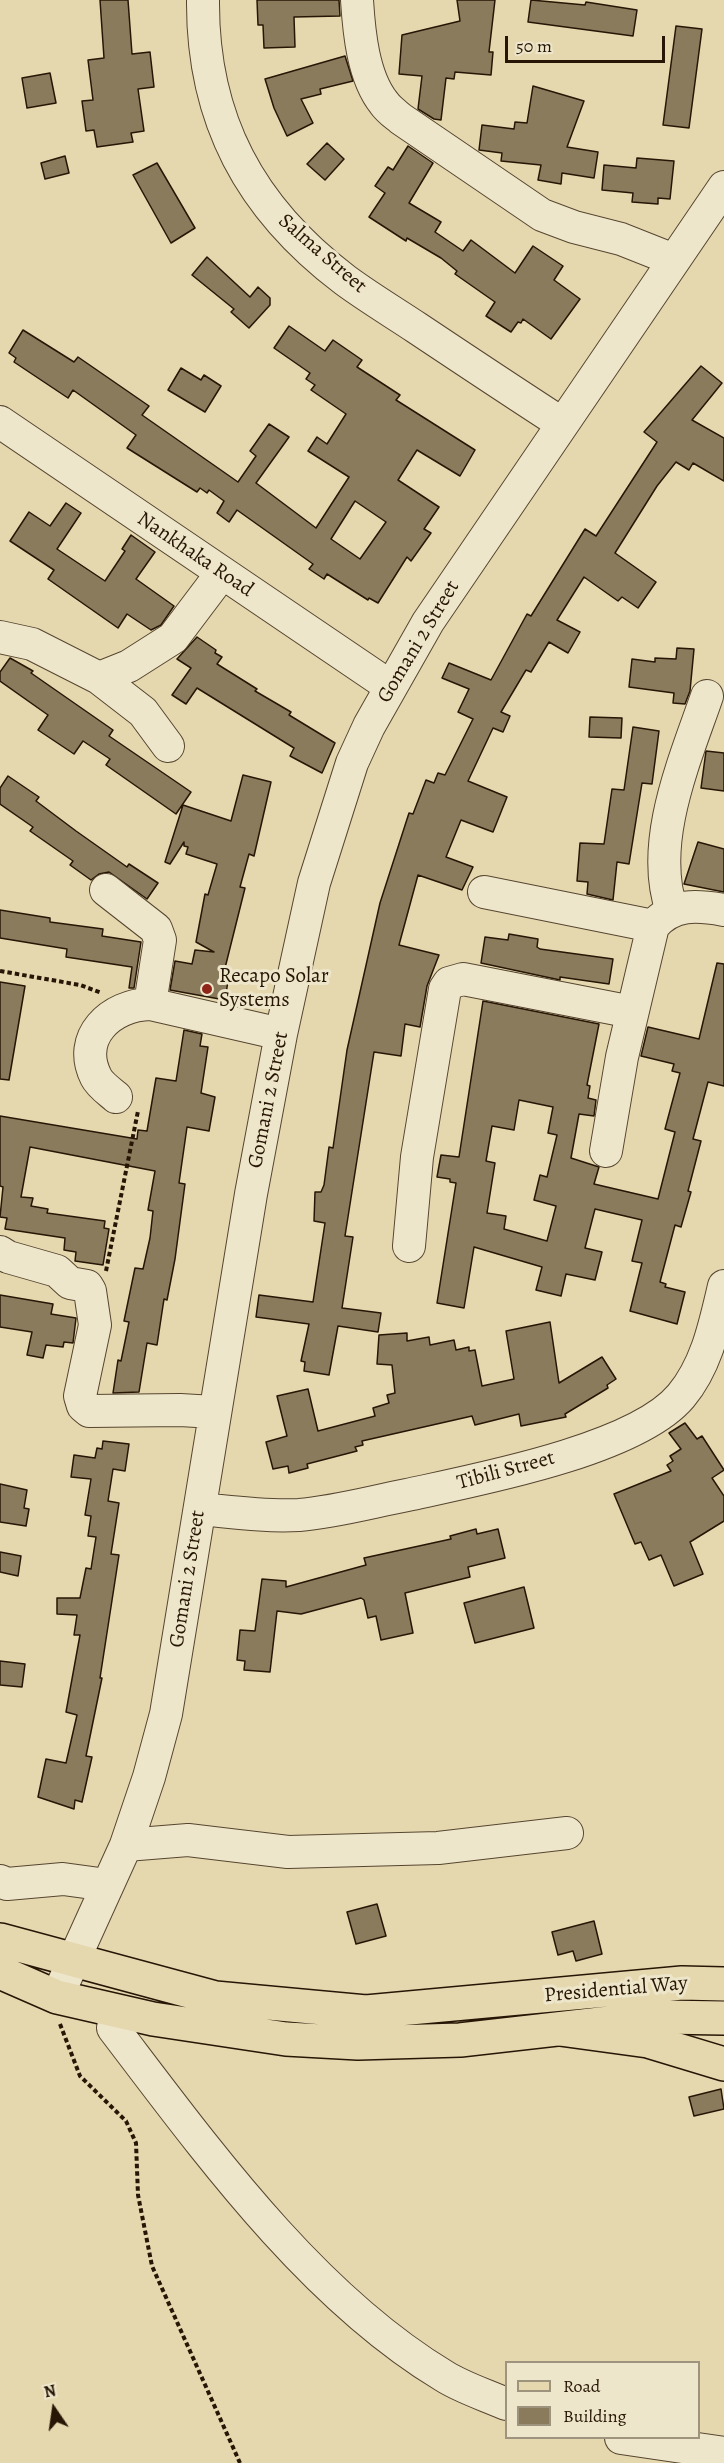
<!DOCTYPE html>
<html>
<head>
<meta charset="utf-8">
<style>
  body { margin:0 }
  #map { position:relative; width:724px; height:2463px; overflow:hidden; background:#e5d8af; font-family:Alegreya,serif }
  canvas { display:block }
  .legend { position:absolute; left:505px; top:2361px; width:195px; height:78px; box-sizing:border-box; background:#eee6cb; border:2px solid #9e937c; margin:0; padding:8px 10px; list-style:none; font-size:18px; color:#271605 }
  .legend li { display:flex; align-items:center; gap:12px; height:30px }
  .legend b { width:30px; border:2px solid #9e937c }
  .north { position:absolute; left:24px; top:2379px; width:60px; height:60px; -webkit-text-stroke:4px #eee6cb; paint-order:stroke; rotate:347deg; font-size:16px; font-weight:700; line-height:24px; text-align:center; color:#271605 }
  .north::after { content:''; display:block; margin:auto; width:21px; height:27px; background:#271605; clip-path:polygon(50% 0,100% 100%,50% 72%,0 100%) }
  .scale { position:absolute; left:505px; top:36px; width:160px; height:27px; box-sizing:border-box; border:3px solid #271605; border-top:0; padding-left:8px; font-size:18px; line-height:21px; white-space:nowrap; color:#271605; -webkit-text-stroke:4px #eee6cb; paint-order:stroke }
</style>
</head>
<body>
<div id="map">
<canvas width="724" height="2463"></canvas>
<ul class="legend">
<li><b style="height:8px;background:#e5d8af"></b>Road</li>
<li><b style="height:16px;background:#8a7b5d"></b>Building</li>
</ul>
<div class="north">N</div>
<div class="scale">50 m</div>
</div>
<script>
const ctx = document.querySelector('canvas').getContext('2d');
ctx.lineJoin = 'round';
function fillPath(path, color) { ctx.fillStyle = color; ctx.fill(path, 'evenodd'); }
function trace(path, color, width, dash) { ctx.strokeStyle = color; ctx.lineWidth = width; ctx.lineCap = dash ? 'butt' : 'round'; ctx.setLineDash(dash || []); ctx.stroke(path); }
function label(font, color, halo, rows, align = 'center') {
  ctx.font = font + ' Alegreya,serif'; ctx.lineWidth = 6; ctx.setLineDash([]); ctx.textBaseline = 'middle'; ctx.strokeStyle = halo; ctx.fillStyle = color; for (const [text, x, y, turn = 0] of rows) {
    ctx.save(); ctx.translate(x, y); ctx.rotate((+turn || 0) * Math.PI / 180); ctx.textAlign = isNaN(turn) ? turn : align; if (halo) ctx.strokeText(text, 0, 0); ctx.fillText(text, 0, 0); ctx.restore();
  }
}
const building = new Path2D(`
  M100 0H128L132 54 150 52 154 87 138 89 144 131 131 133 133 142 97 147 94 130 86 131 82 101 93 100 88 60 104 58Z
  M257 0H339L340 16 294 17 295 47 264 48 263 25H258Z
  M457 0H495L489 52H493L491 75 455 72 454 79 446 78 441 120 434 119 418 109 422 76 399 74 402 35 460 21Z
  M531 0 585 5 586 2 637 10 633 36 528 22Z
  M676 26 702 29 689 128 663 125Z
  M345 56 353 81 320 89 321 94 301 99 313 123 287 136 274 108 265 79Z
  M50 73 56 103 27 108 22 78Z
  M533 86 584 101 567 147 598 152 594 178 562 173 561 184 538 180 541 165 501 161 502 153 479 150 482 125 514 129 515 122 527 123Z
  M327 143 344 159 325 180 307 164Z
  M408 146 433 163 409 203 441 222 435 232 463 251 471 240 515 273 533 246 563 266 554 280 580 299 551 339 523 319 521 323 518 322 511 332 486 316 495 302 455 274 457 271 441 258 407 238 406 241 369 217 385 193 375 186 388 167 393 170Z
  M65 156 69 173 45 179 41 163Z
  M637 158 674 161 670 199 658 198V204L632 202 633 193 602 190 604 165 636 168Z
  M157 163 195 228 171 243 133 175Z
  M207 257 250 297 258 287 270 298V305L249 328 231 312 234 309 192 275Z
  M289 326 325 351 333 340 362 360 357 367 400 395 396 400 475 450 460 476 417 450 398 480 439 507 424 529 431 533 411 561 407 557 378 603 369 598 368 600 327 574 324 579 309 569 313 564 237 510 229 522 217 513 224 501 209 490 207 493 200 488 197 492 127 448 136 435 73 390 68 398 14 362 16 358 9 353 23 330 74 362 78 357 149 406 142 415 238 482 256 456 250 451 269 424 289 437 256 483 316 528 349 477 308 451 317 437 327 444 346 414 311 390 315 385 306 379 310 373 274 348ZM355 501 386 522 360 559 331 539Z
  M701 366 722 383 692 420 724 438V481L693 463 689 470 676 462 657 486 615 553 656 582 638 608 622 597 618 601 584 577 557 620 580 632 568 653 549 642 531 672 526 670 501 712 510 716 503 732 493 728 468 781 507 797 493 832 461 820 446 857 473 867 462 890 418 875 399 945 439 955 427 986 420 1027 405 1024 401 1056 374 1052 345 1236 353 1237 342 1308 381 1313 378 1332 338 1326 329 1375 304 1371 305 1362 301 1361 309 1324 256 1317 259 1295 313 1302 325 1223 314 1221 315 1192H321L324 1185 329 1147 333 1148 347 1050 380 903 409 813 413 814 426 780 434 783 438 773 445 775 473 719 458 712 469 689 442 678 449 663 491 680 527 614 531 616 585 529 596 536 657 442 644 432Z
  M181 368 201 380 204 375 221 386 205 412 168 390Z
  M66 503 81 513 57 549 105 581 125 551 122 549 131 535 155 552 136 579 174 606 161 625 151 630 127 614 118 628 48 579 54 570 10 541 29 512 50 526Z
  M197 637 216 650 215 653 222 657 217 664 257 689 255 691 291 712 289 715 335 743 322 773 290 756 294 748 197 688 186 704 172 695 191 668 177 659Z
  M677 648 694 649 690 691 685 704 673 703 674 693 629 687 632 659 655 662V658L676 659Z
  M10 658 33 671 31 673 113 730 109 736 191 792 176 814 106 765 110 759 83 741 74 754 38 730 48 715 0 681V672Z
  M590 717 622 718 621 738 589 737Z
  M633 727 659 731 652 784 642 783 629 864 617 862 613 900 587 894 588 882 577 881 580 843 604 844 612 789 624 790Z
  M706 751 724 753V791L701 788Z
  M243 775 271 782 254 856 249 854 240 887 245 888 222 980 228 981 225 1000 170 990 175 961 192 964 195 950 214 952 196 942 205 894 208 895 217 864 186 854 188 847 184 846V842L170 864 165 862 183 805 231 821Z
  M8 776 39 797 36 801 76 831 127 867 129 864 158 883 147 899 109 872 99 874 91 880 70 865 73 861 30 831 33 827 0 804V788Z
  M698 842 724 849V892L684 884Z
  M0 910 50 918V922L103 929 102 936 141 942 134 988H129L132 967 66 957 67 949 0 938Z
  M509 934 538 939 537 947 540 949 613 959 609 984 560 977V980L481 963 485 937 508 940Z
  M717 963 724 964V1086L708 1082 693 1139 701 1141 688 1191 691 1192 681 1227 675 1225 660 1282 666 1284 665 1287 685 1292 677 1324 630 1311 642 1263 632 1261 642 1220 595 1209 585 1248 602 1252 595 1280 566 1274 561 1296 536 1290 542 1267 474 1247 464 1308 437 1303 456 1183 450 1182V1179L437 1177 441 1155 459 1157 483 1001 599 1024 587 1085 590 1086 588 1098 596 1100 594 1116 579 1114 571 1158 599 1167 594 1184 658 1199 675 1132 665 1129 680 1073 672 1071 674 1064 641 1056 648 1027 699 1039ZM519 1100 553 1107 548 1133 557 1135 547 1177 540 1175 534 1200 556 1206 547 1241 504 1229 506 1216 487 1213 495 1163 486 1161 492 1126 514 1130Z
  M0 982 25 986 9 1080 0 1079Z
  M184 1030 202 1034 200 1046 208 1047 201 1093 215 1097 209 1131 187 1127 179 1183 185 1184 175 1259 167 1300 164 1299 157 1345 147 1343 139 1392 113 1393 118 1360 121 1361 129 1322 124 1321 135 1268 143 1269 150 1238 153 1211 148 1210 155 1171 30 1147 21 1197 33 1198 31 1206 48 1209 47 1213 105 1221 104 1228 109 1229 103 1265 75 1261 76 1252 64 1250 65 1238 5 1229 7 1218 0 1217 3 1187 0 1186V1116L137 1139 138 1130 147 1131 156 1078 176 1081Z
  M0 1295 53 1304 51 1314 76 1318 73 1343 64 1342 63 1347 46 1345 43 1358 27 1355 32 1332 0 1327Z
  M550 1322 559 1383 602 1357 616 1379 607 1385 608 1388 565 1414 566 1417 521 1426 519 1414 475 1425 472 1416 362 1441 363 1445 355 1447 357 1451 307 1464 308 1468 289 1473 288 1466 273 1469 266 1442 287 1436 277 1396 308 1389 318 1431 375 1416 373 1408 389 1403 387 1395 395 1393 392 1365 377 1364 379 1335 407 1333V1341L429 1337 430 1345 454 1340 456 1350 469 1347V1351L475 1350 482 1386 514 1379 506 1331Z
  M685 1423 697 1439 702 1436 724 1470 712 1478 724 1496V1521L690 1542 703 1574 674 1586 661 1555 649 1560 641 1542 635 1544 614 1494 671 1471 667 1465 673 1461 670 1456 681 1449 669 1433Z
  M103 1441 129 1444 125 1471 113 1469 108 1501 119 1503 111 1554 119 1555 100 1678H102L86 1756 92 1757 82 1802 75 1800 74 1809 38 1797 46 1759 66 1763 77 1715 66 1712 80 1635H74L77 1615 57 1614V1598H80L86 1568 91 1569 96 1537 88 1536 91 1516 85 1515 91 1479 71 1477 74 1455 95 1458 97 1448 102 1449Z
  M0 1484 27 1490 24 1508 29 1509 26 1526 0 1522Z
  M476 1529 477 1534 498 1529 505 1558 468 1567 470 1577 405 1593 413 1633 381 1640 376 1616 368 1618 364 1600 361 1598 301 1614 277 1611 270 1672 244 1670 245 1661 237 1660 240 1630 255 1631 262 1579 286 1581V1587L366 1565 364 1558 451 1539 450 1536Z
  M0 1552 21 1556 18 1576 0 1572Z
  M524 1587 534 1628 475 1643 464 1603Z
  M0 1661 25 1664 22 1687 0 1685Z
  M377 1904 386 1936 356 1944 347 1912Z
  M594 1921 602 1954 576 1961 573 1951 558 1955 552 1932Z
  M721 2089 724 2109 694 2116 689 2097Z`);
fillPath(building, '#8a7b5d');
trace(building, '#271605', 1.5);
const minor = new Path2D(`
  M203 0C202 119 250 208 345 280 368 297 393 312 417 328 465 360 513 392 561 423
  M357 0C359 32 363 77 384 103 388 109 395 114 401 119L542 215 574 227 621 239 674 260
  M0 422 391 687
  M0 637 32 644 99 678 129 666 173 638 222 573
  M99 678 143 712 168 746
  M106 890 156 929 160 940 150 1004
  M484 892 653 926
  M672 911C648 843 685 760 707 696
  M116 1097C109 1091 100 1085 96 1077 76 1037 111 1005 150 1004L281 1034
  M606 1151 622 1057 653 926C673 903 697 905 724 910
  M409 1246 417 1157 445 989 449 983 463 979 632 1012
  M0 1252 8 1257 57 1271 70 1283 87 1286 90 1291 95 1325 80 1396 83 1406 89 1411 180 1410 214 1412
  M200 1509C232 1512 266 1517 299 1515 335 1512 371 1502 407 1495 476 1480 636 1450 681 1396 707 1365 715 1324 724 1286
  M126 1845 188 1840 288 1852 438 1848 567 1833
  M0 1881 7 1884 63 1879 107 1885
  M57 1997 126 1845 149 1777 166 1714 251 1194 281 1034 314 883 352 763 369 726 428 622 724 187
  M113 2028C206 2150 311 2296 444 2376 463 2388 486 2395 506 2404
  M621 2438 724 2453`);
const major = new Path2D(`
  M0 1940 215 1998 366 2012 682 1983 724 1984
  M0 1972 57 1997 153 2019 286 2039 358 2043 460 2040 662 2017 724 2018`);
const highway = new Path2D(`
  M560 2029 648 2041 724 2064`);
trace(minor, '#564630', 34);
trace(major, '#271605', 36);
trace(highway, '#271605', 36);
trace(new Path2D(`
  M0 971 80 985 102 993
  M106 1271 138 1111
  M60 2024 80 2076 126 2121 136 2143 138 2195 152 2266 240 2463`), '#271605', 4, [4.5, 3]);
trace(minor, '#eee6cb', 32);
trace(major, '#e5d8af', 33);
trace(highway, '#e5d8af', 33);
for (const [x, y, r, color] of [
  [207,989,6,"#8f2418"]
]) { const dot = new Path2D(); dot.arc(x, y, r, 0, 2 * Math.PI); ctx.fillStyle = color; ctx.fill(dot); trace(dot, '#eee6cb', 2); }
label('21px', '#271605', '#eee6cb', [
  ["Salma Street",322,254,41],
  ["Nankhaka Road",195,555,34],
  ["Gomani 2 Street",419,642,-59],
  ["Gomani 2 Street",269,1100,-79],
  ["Tibili Street",506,1471,-15],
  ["Gomani 2 Street",188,1579,-81],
  ["Presidential Way",616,1990,-5]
]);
label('21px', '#271605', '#eee6cb', [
  ["Recapo Solar",219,977],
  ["Systems",219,1001]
], 'left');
</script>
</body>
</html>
